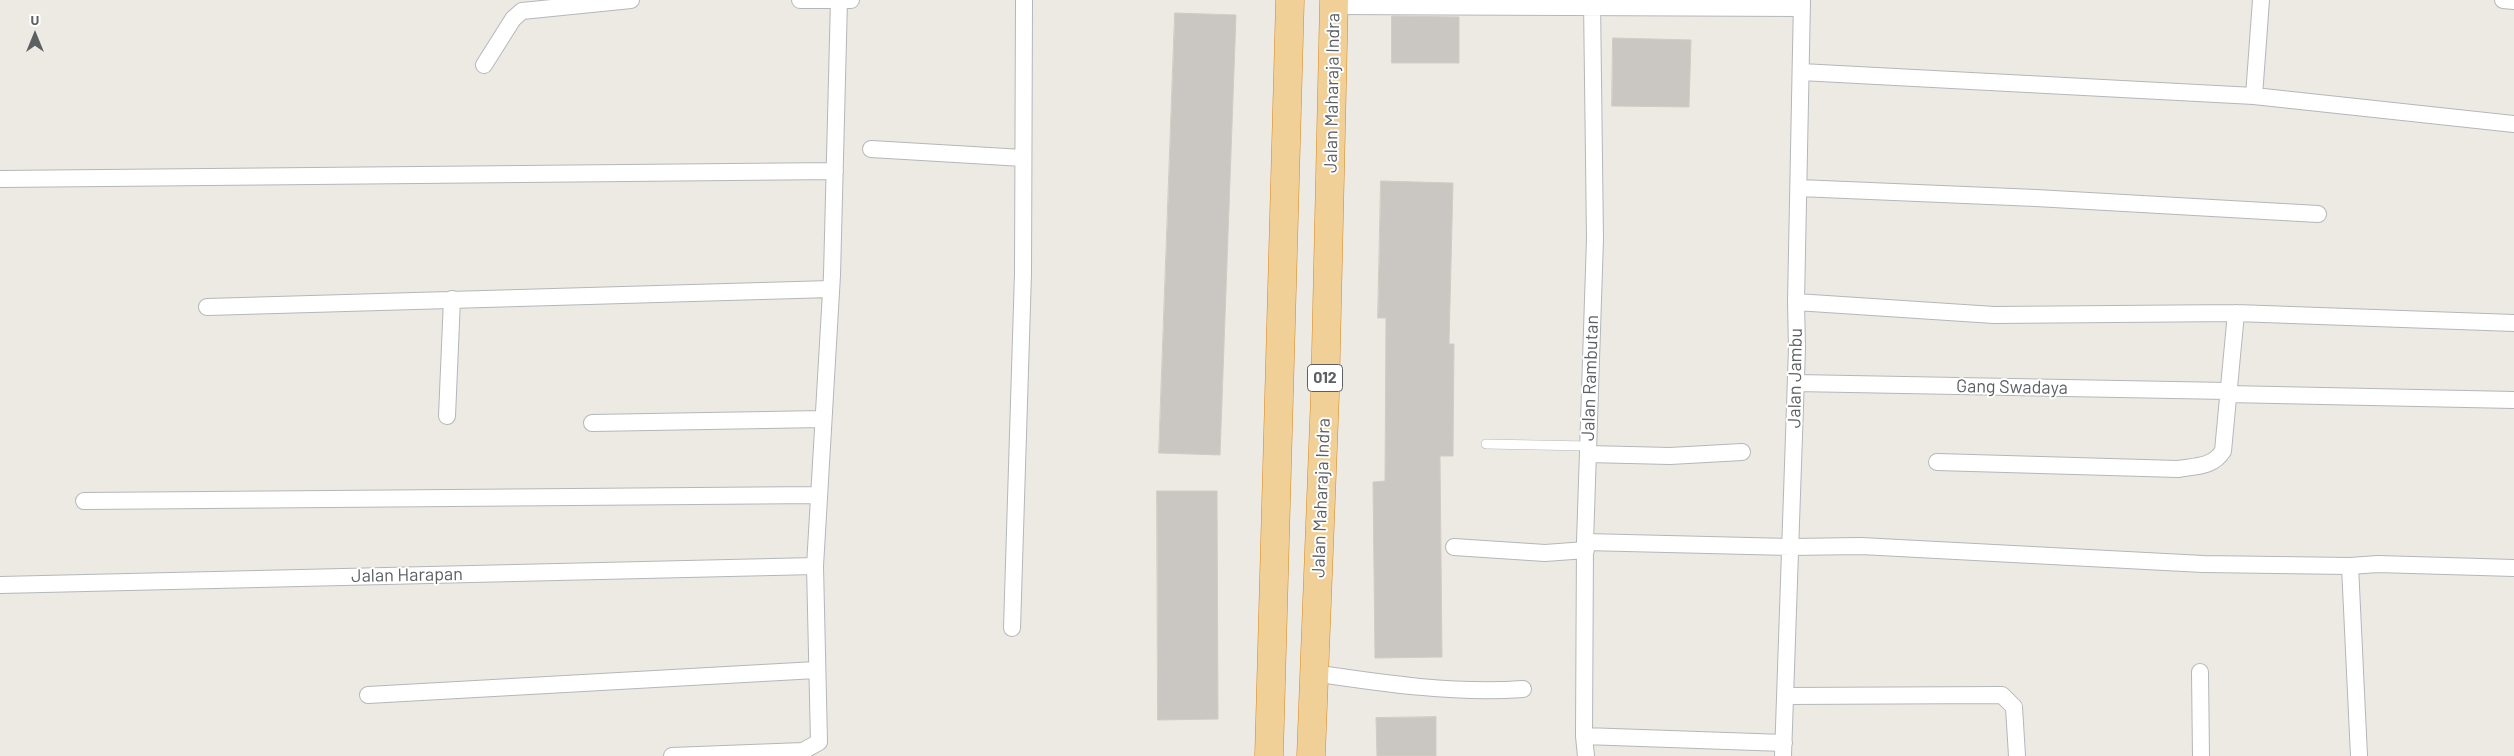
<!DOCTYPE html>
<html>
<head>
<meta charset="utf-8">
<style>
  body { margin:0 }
  #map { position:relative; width:2514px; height:756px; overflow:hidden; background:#edeae4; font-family:Barlow,sans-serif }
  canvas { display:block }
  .north { position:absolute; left:10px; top:10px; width:50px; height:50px; -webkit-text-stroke:4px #fff; paint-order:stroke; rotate:0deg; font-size:14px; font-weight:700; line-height:20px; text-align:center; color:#5c6063 }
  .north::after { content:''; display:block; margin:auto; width:18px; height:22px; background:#5c6063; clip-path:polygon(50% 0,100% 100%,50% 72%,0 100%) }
</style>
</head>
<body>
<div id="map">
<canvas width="2514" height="756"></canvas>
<div class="north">U</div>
</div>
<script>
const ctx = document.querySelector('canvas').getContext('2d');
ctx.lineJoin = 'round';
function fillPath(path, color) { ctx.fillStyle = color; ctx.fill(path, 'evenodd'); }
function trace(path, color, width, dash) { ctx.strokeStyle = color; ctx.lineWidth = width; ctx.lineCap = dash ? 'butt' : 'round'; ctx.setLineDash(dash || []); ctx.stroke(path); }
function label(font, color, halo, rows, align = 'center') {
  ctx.font = font + ' Barlow,sans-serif'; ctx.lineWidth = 4; ctx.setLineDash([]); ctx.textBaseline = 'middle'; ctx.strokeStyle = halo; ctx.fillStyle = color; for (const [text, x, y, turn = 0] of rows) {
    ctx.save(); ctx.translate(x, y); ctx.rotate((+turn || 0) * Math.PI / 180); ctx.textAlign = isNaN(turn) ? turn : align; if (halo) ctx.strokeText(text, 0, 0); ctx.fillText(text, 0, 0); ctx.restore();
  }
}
const building = new Path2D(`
  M1175 13 1236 15 1220 455 1159 453Z
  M1392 16 1459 17V63H1392Z
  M1613 38 1691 40 1689 107 1612 106Z
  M1381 181 1453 183 1449 344H1454L1453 456H1440L1442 657 1375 658 1373 482 1385 481 1386 318H1378Z
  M1157 491H1217L1218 719 1158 720Z
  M1436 717V756H1377L1376 718Z`);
fillPath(building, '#cac7c3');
trace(building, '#d1cbc3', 1);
const lane = new Path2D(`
  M1486 444 1588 446`);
const street = new Path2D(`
  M800 0H851
  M2503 0 2514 1
  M1334 6 1802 8
  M484 65 513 19 522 11 631 0
  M1801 72 2254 96 2514 124
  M2254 96 2261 0
  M871 149 1023 158
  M0 179 835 171
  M1799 188 2036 198 2318 214
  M1796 302 1994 315 2236 313 2514 323
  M207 307 831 289
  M1796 383 2227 391
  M2227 394 2514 400
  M447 416 452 299
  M592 423 823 419
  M1588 454 1670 456 1742 452
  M1937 462 2178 469C2196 466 2213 467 2223 451L2236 313
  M84 501 818 495
  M1585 542 1790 547 1861 546 2203 564 2350 566 2378 564 2514 568
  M1454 547 1545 553 1586 550
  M2350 566 2359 756
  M0 585 815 566
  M1012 628 1023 273 1024 0
  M2200 672 2201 756
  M1313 673C1381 683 1453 694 1523 689
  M368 695 816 670
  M1785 696 2002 695 2014 707 2017 756
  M1584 736 1784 743
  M672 756 803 751 819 742 815 566 832 275 839 0
  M1586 756 1584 736 1585 542 1595 239 1592 0
  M1783 756 1797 348 1796 302 1802 0`);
const highway = new Path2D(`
  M1269 756 1290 0
  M1311 756 1325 395 1334 0`);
trace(lane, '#b4b7b9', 10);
trace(street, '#b4b7b9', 18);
trace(highway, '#d6861b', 29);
trace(lane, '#fff', 9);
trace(street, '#fff', 16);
trace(highway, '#f0d097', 28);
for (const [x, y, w] of [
  [1325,378,35]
]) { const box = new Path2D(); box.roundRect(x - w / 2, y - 13.5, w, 27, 4); ctx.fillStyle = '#fff'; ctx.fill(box); trace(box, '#5c6063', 1); }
label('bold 16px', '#5c6063', null, [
  ["012",1325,378]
]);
label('18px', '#5c6063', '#fff', [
  ["Jalan Maharaja Indra",1332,93,-89],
  ["Jalan Rambutan",1590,378,-88],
  ["Jalan Jambu",1795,378,-89],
  ["Gang Swadaya",2012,387,1],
  ["Jalan Maharaja Indra",1321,498,-88],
  ["Jalan Harapan",407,575,-1]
]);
</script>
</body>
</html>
